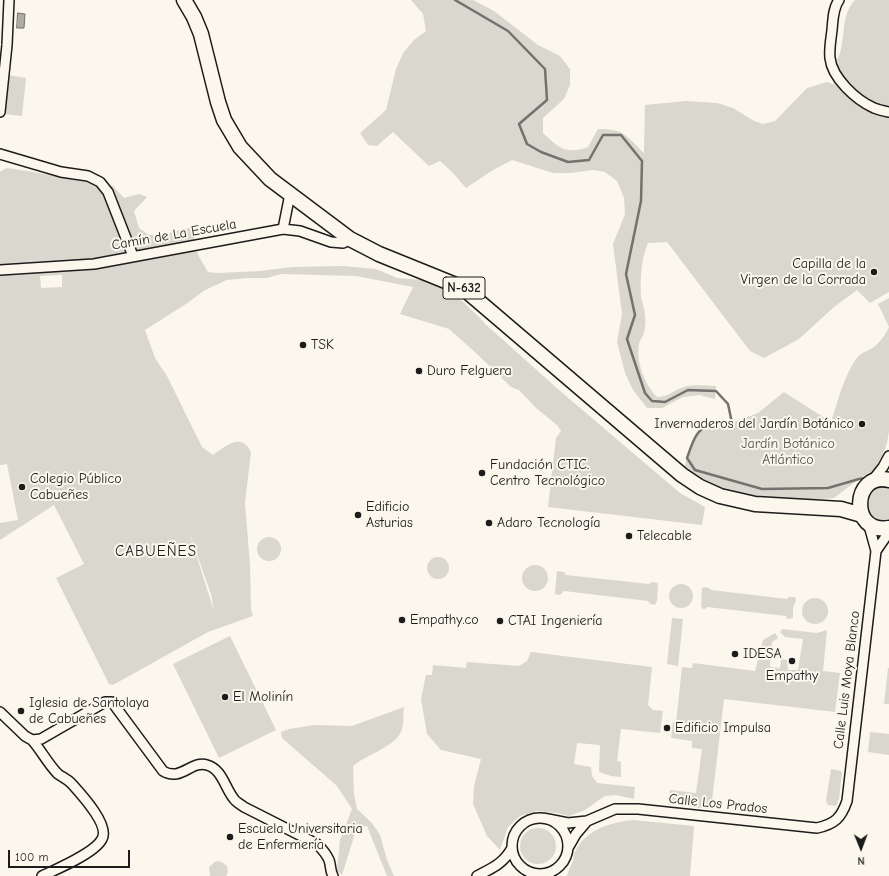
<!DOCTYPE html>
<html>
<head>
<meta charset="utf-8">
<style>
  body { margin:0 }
  #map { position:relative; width:889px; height:876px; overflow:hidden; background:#fbf7ec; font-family:"Comic Neue",sans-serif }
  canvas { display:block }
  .north { position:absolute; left:841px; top:828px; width:40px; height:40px; -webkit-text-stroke:3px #fbf7ec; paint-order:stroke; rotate:179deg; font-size:11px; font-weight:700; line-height:16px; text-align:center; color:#1c1c1c }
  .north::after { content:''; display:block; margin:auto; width:14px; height:18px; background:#1c1c1c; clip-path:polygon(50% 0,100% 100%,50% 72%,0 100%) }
  .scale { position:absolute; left:8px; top:850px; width:122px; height:18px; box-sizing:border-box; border:2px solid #1c1c1c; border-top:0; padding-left:5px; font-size:12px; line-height:14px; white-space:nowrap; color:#1c1c1c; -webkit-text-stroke:3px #fbf7ec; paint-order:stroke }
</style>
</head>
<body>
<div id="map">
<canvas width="889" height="876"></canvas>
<div class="north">N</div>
<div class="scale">100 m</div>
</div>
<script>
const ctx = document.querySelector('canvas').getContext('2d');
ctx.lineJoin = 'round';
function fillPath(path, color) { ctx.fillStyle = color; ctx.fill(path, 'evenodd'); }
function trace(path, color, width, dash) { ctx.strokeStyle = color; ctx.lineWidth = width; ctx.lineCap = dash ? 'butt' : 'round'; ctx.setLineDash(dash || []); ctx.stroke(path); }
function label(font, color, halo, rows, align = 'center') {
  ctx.font = font + ' "Comic Neue",sans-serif'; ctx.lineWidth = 4; ctx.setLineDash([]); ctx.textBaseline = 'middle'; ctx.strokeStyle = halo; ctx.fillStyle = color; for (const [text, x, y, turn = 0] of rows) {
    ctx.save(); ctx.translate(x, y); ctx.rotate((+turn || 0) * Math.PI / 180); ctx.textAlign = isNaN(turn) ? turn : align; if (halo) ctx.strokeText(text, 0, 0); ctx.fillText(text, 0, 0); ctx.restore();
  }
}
fillPath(new Path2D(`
  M411 0H473L494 11 538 45 560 56 570 69V85L564 99 543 118V133C559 148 566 155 588 147L598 129C626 129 626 136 644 153L645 105 686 101 717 103 733 108 754 121 763 124 775 121 807 88 827 82 836 85 860 105 878 114 889 118V292L870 303 857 290 834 307 799 339 764 358 750 351 667 242 648 243C641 260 640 278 641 297 642 303 645 309 645 315 646 321 645 330 643 336 641 339 639 341 639 344 636 363 645 385 657 397 668 397 674 390 684 387 694 384 706 386 716 386L715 399 699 395 683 397 662 408H647L633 390 625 373 617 342 622 314 613 244 625 214 624 198 617 181 605 172 593 170 570 173H553L512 160 493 170 466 188 453 173 440 161 429 166 393 132 377 146 368 145 360 133 386 110 396 69 403 53 414 40 426 31 423 14Z
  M855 0H889V107C871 102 852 91 842 75 840 71 838 65 837 60 847 42 839 16 855 0Z
  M8 75 26 78 22 116 4 114Z
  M6 168C42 172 77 182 113 186L124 198 139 194 147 197 134 211 139 228 149 235H161L192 227 198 255 208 272 218 273 260 271 292 267 343 266 376 269 397 278 423 280 437 286 458 297 485 323 483 322 559 390 680 493 705 507 702 525 548 507 556 438 561 431 557 425 536 408 519 390 511 387 477 354 449 329 400 314 413 287 356 276 281 274 267 278H247L227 280 205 290 189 302 145 330 155 358 167 376 202 447 213 455C226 446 241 432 251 452L245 503 250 565 251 609 253 616 208 632 113 685 109 684 56 578 84 564 54 505 0 540V523L18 520 7 464 0 465V172ZM62 275V287L41 288 40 276ZM188 529 211 594 214 611Z
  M889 298V431L887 443 881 459 873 471 859 479 834 498 807 500H772L730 492 684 471C688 455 691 430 710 425 715 424 723 426 729 427L732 423 758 413 784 392 831 422C838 401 843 378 856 359 860 353 868 351 874 347 881 341 885 335 889 327L878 304Z
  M889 480V528L874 526 859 499 862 491Z
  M257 549a12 12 0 1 1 24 0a12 12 0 1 1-24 0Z
  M427 568a11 11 0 1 1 22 0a11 11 0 1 1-22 0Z
  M522 578a13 13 0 1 1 26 0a13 13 0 1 1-26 0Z
  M557 571 564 572 566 575 649 584 652 582 658 583 657 601 655 605 650 604 648 601 564 591 560 595 555 594Z
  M669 596a12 12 0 1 1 24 0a12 12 0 1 1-24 0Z
  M704 587 709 588 711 590 787 599 789 597H795L796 600 793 608V618L787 619 786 616 707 607 705 609H703L701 606 702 588Z
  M802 611a13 13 0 1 1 26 0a13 13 0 1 1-26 0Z
  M672 618 683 619 678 666 667 664Z
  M782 629 817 633 827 630 823 671 840 673 835 712 724 699 711 809 668 804 670 790 696 793 702 749 692 748V741L671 738 673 722 676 723 682 667 692 668 693 663 755 671 763 640 775 633 778 638 772 642 770 667 780 668 781 659 787 660 788 670H798L803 639 785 637 780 632Z
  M230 636 276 730 219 758 173 664Z
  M531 652 652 667 648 705 653 710 663 711 660 733 621 729 617 761 621 762V777L611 776 599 772 600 745 577 743 574 764 591 767 592 776 597 783 635 787 634 799 616 795 605 796 585 810 569 816 556 813 537 811 520 816 508 827 500 850 487 836 473 804 474 786 481 759 441 750 427 734 421 699 426 675H432L433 665 466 668 467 662 519 666 527 661Z
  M888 668H889V704H884Z
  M404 707C403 714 404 726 401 732 394 747 366 755 353 766L354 794 357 809 372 823 380 835 387 860 394 876H387L367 826 357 827 342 875 337 871 340 840 352 809 337 786 282 738 281 732 289 729 315 725 352 726Z
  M870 732 889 734V755L868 752Z
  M831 769 841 771 842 773 839 799 836 806 828 805 826 801Z
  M633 820 694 826 690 876H567C568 871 571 866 573 861 574 858 573 855 575 852 585 830 611 822 633 820Z
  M520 846a18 18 0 1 1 36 0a18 18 0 1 1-36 0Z
  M216 861 222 862 227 866 228 872 226 876H210L209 867Z`), '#dad7ce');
const water = new Path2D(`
  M18 13 25 14 24 28H17Z`);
fillPath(water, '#afaca5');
trace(water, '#74726e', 1);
trace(new Path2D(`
  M455 0 508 31 545 69 547 100 519 124 527 144 541 152 568 162 589 160 603 135H621L642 161 641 201 626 274 635 315 627 339 645 393 652 401 665 402 688 390 716 391 728 404 732 423 729 427C723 426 715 424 710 425 695 429 692 445 687 458L695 470 762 489 828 488 859 479 867 478`), '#74726e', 2.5);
const minor = new Path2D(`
  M839 0C833 8 833 20 832 30 831 39 829 49 830 58 832 78 856 100 874 108 879 110 884 111 889 112
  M0 112 7 45 9 0
  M0 154 61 172 88 176 100 182 108 192 133 256
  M283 229 290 194
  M0 270 94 264 283 229 300 231 331 242 343 243 350 239
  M872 481 883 467 889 456
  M876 551 889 532
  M0 712 25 736 32 740 41 739 105 702H112L163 771C181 782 191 760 207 765 222 769 225 788 234 799 236 802 240 804 244 807L317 844C322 849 326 853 329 860 331 865 330 871 333 876
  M32 740C41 750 48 764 58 774 62 777 67 779 71 783 80 793 110 825 102 839 95 853 57 869 42 876
  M512 846a28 28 0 1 1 56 0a28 28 0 1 1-56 0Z
  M548 819 568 823 587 821 615 809H638L817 828C835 824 841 818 847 801L876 551 868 522
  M568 848 576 834 587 821
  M477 876C492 868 503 864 512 848`);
const highway = new Path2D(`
  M184 0 194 17 201 34 218 102 224 120 240 147 270 179 350 239 379 254 463 288 682 475 700 487 720 496 755 504 841 509 862 515
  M889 480C852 471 849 535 889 528`);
trace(minor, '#1c1c1c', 12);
trace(highway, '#1c1c1c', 17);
trace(minor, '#fbf7ec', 9);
trace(highway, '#fbf7ec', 14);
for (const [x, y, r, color] of [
  [874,272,4,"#1c1c1c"],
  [303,345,4,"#1c1c1c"],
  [419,371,4,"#1c1c1c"],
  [862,424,4,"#1c1c1c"],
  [482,473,4,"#1c1c1c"],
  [22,487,4,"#1c1c1c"],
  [358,515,4,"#1c1c1c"],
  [489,523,4,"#1c1c1c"],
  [629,536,4,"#1c1c1c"],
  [402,620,4,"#1c1c1c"],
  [500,621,4,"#1c1c1c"],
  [735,654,4,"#1c1c1c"],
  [792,661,4,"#1c1c1c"],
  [225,697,4,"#1c1c1c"],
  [21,711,4,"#1c1c1c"],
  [667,728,4,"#1c1c1c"],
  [230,837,4,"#1c1c1c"]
]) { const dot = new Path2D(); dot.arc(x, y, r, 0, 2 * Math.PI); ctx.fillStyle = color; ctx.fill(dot); trace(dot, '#fbf7ec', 1.5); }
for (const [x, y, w] of [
  [464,288,42]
]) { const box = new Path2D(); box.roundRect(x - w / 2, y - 11, w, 22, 3); ctx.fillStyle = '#fbf7ec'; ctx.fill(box); trace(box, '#1c1c1c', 1); }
label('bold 13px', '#1c1c1c', null, [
  ["N-632",464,288]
]);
label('14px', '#1c1c1c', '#fbf7ec', [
  ["Camín de La Escuela",174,235,-10],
  ["Calle Luis Moya Blanco",847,680,-83],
  ["Calle Los Prados",718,804,6]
]);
label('14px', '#1c1c1c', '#fbf7ec', [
  ["Capilla de la",866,264,"right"],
  ["Virgen de la Corrada",866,280,"right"],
  ["TSK",311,345],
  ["Duro Felguera",427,371],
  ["Invernaderos del Jardín Botánico",854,424,"right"],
  ["Fundación CTIC.",490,465],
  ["Centro Tecnológico",490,481],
  ["Colegio Público",30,479],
  ["Cabueñes",30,495],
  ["Edificio",366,507],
  ["Asturias",366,523],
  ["Adaro Tecnología",497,523],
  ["Telecable",637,536],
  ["Empathy.co",410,620],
  ["CTAI Ingeniería",508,621],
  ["IDESA",743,654],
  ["Empathy",792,676,"center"],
  ["El Molinín",233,697],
  ["Iglesia de Santolaya",29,703],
  ["de Cabueñes",29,719],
  ["Edificio Impulsa",675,728],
  ["Escuela Universitaria",238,829],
  ["de Enfermería",238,845]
], 'left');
label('14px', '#555451', '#fbf7ec', [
  ["Jardín Botánico",788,444],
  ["Atlántico",788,460]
]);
ctx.letterSpacing = '1px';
label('15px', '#1c1c1c', '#fbf7ec', [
  ["CABUEÑES",156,552]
]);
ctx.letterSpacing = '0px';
</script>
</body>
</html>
